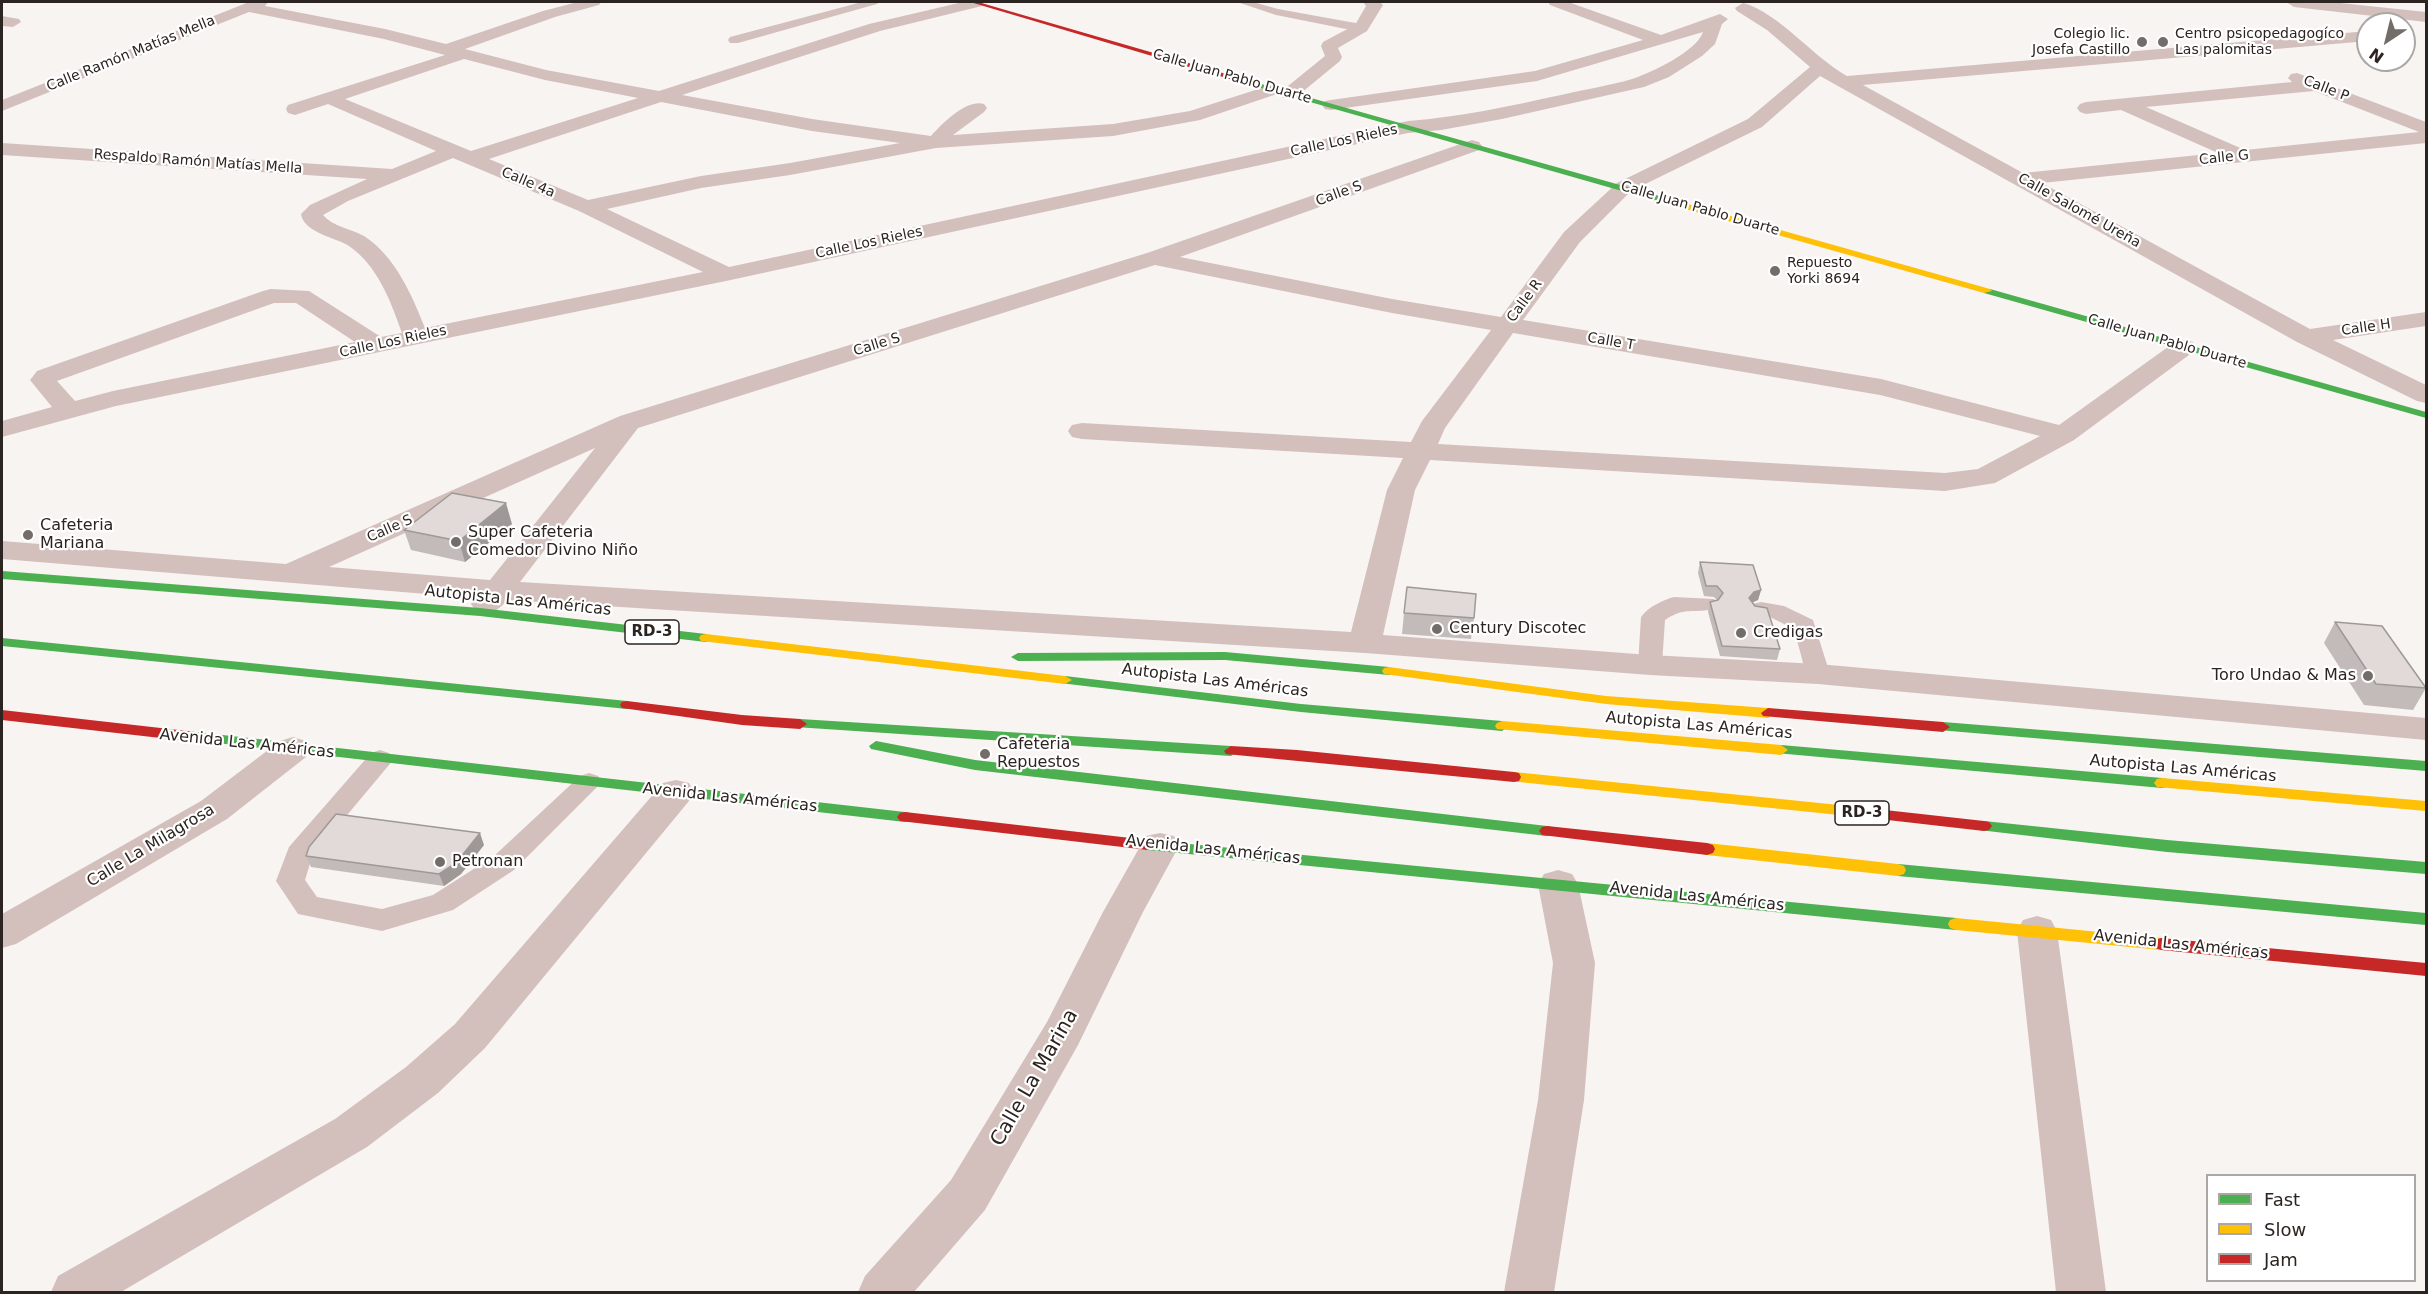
<!DOCTYPE html>
<html>
<head>
<meta charset="utf-8">
<style>
  body { margin:0 }
  #map { position:relative; width:2428px; height:1294px; overflow:hidden; background:#f8f4f2; font-family:"DejaVu Sans",sans-serif }
  canvas { display:block }
  .frame { position:absolute; inset:0; border:3px solid #2c2420; pointer-events:none }
  .legend { position:absolute; left:2206px; top:1174px; width:210px; height:108px; box-sizing:border-box; background:#fff; border:2px solid #aba7a6; margin:0; padding:8px 10px; list-style:none; font-size:18px; color:#2c2420 }
  .legend li { display:flex; align-items:center; gap:12px; height:30px }
  .legend b { width:30px; border:2px solid #aba7a6 }
  .north { position:absolute; left:2356px; top:12px; width:60px; height:60px; box-sizing:border-box; background:#fff; border:2px solid #aba7a6; border-radius:50%; rotate:215deg; font-size:16px; font-weight:700; line-height:24px; text-align:center; color:#2c2420 }
  .north::after { content:''; display:block; margin:auto; width:21px; height:27px; background:#736d6a; clip-path:polygon(50% 0,100% 100%,50% 72%,0 100%) }
</style>
</head>
<body>
<div id="map">
<canvas width="2428" height="1294"></canvas>
<div class="frame"></div>
<ul class="legend">
<li><b style="height:8px;background:#4caf50"></b>Fast</li>
<li><b style="height:8px;background:#ffc107"></b>Slow</li>
<li><b style="height:8px;background:#c62828"></b>Jam</li>
</ul>
<div class="north">N</div>
</div>
<script>
const ctx = document.querySelector('canvas').getContext('2d');
ctx.lineJoin = 'round';
function fillPath(path, color) { ctx.fillStyle = color; ctx.fill(path, 'evenodd'); }
function trace(path, color, width, dash) { ctx.strokeStyle = color; ctx.lineWidth = width; ctx.lineCap = dash ? 'butt' : 'round'; ctx.setLineDash(dash || []); ctx.stroke(path); }
function label(font, color, halo, rows, align = 'center') {
  ctx.font = font + ' "DejaVu Sans",sans-serif'; ctx.lineWidth = 4.5; ctx.setLineDash([]); ctx.textBaseline = 'middle'; ctx.strokeStyle = halo; ctx.fillStyle = color; for (const [text, x, y, turn = 0] of rows) {
    ctx.save(); ctx.translate(x, y); ctx.rotate((+turn || 0) * Math.PI / 180); ctx.textAlign = isNaN(turn) ? turn : align; if (halo) ctx.strokeText(text, 0, 0); ctx.fillText(text, 0, 0); ctx.restore();
  }
}
fillPath(new Path2D(`
  M862 2H879L877 4 738 43H730L728 40 730 37Z
  M1237 2H1253L1278 9 1361 24 1367 28 1361 32 1276 15Z
  M1674 597 1714 599 1718 604 1714 609C1692 614 1686 606 1665 620L1662 665 1659 670 1650 672 1641 670 1638 665 1641 617C1648 607 1663 600 1674 597Z
  M1761 602 1784 606 1813 620 1830 674 1827 679 1818 682 1809 679 1806 674 1794 629 1770 617 1753 614 1749 609 1753 604Z
  M380 750 389 753 393 759 389 765 312 857 305 880 317 897 382 909 433 895 494 856 580 776 589 773 598 776 602 782 514 870 453 910 382 931 298 914 276 881 289 847 371 753Z`), '#d3c0bc');
fillPath(new Path2D(`
  M249 2H268L265 6 385 29 446 44 543 11 578 2H601L599 5 555 17 465 49 546 70 659 91 869 24 963 2H984L982 6 880 31 682 95 812 119 931 136C943 123 966 99 984 104L987 108 984 112 953 135 1113 124 1190 111 1274 84 1280 85 1283 89 1280 93 1200 120 1113 136 936 148 790 175 701 188 607 209 729 267 1408 121C1460 117 1510 106 1561 95 1585 89 1609 86 1632 79 1651 73 1697 51 1703 32L1537 81 1331 110 1325 109 1322 105 1325 101 1331 100 1535 71 1643 40 1550 5 1548 2H1568L1661 35 1720 14 1728 19 1722 24 1715 44 1702 56 1669 77 1644 87 1502 119 1441 130 1408 133 726 281 116 406 2 437V421L52 407 30 380 37 371 263 291 271 289 309 291 381 337 402 333C391 302 378 266 349 246 335 237 304 233 301 214L310 205 367 179 2 155V143L392 169 436 151 328 104 295 115 288 113 286 109 288 105 445 55 384 39 249 12 2 111V100ZM464 59 545 80 638 98 471 151 345 99ZM661 102 812 131 900 143 790 163 701 176 588 200 489 159ZM453 158 579 211 703 272 425 328C412 295 395 256 364 236 351 229 332 226 323 215L348 201ZM274 303H296L355 342 113 391 75 401 57 381Z
  M1363 2H1380L1383 5 1367 31 1338 48 1342 57 1340 61 1295 98H1283L1280 94 1283 90 1325 56 1321 46 1323 42 1355 25 1366 6Z
  M2286 2H2331L2426 12V22L2294 7Z
  M1743 3C1778 12 1814 58 1847 76L2368 31V41L1863 85 2023 173 2218 153 2121 110 2086 114 2080 112 2077 108 2080 104 2086 102 2292 82 2288 78 2291 74 2297 73 2426 122V143L2042 183 2310 329 2426 312V326L2333 340 2426 385V403L2417 401 2297 342 1820 76 1762 127 1631 191 1580 242 1523 320 1881 379 2059 425 2175 342 2184 340 2193 342 2196 347 2193 352 2074 440 1995 483 1945 491 1430 460 1415 490 1383 635 1650 655 1818 664 2426 718V740L1818 684 1650 675 1365 653 507 600C497 612 491 615 476 611L471 604 475 598 2 559V541L286 564 620 416 1147 253 1472 140 1479 142 1482 146 1479 150 1180 257 1392 299 1501 317 1564 232 1617 183 1748 119 1810 67 1767 30 1737 11 1735 8ZM2314 91 2419 132 2245 150 2146 107ZM1155 265 1392 313 1491 330 1422 421 1411 442 1082 423 1072 425 1068 431 1072 437 1082 439 1403 458 1387 490 1351 632 520 582 638 428ZM1513 333 1880 395 2040 436 1978 469 1945 473 1438 444 1445 428ZM595 448 490 580 329 567Z
  M2 16 19 19 21 22 13 27 2 26Z
  M293 737 306 741 311 749 306 757 227 819 16 944 2 948V914L201 801 280 741Z
  M676 780 689 783 694 792 689 801 485 1048 438 1093 367 1147 121 1292H51L58 1276 335 1119 406 1067 455 1024 663 783Z
  M1160 833 1174 836 1179 846 1143 912 1078 1045 985 1210 914 1292H858L865 1276 951 1180 1047 1022 1103 912 1146 836Z
  M1558 870 1572 874 1578 884 1595 963 1584 1100 1554 1292H1504L1538 1100 1553 963 1538 884 1544 874Z
  M2037 916 2051 920 2057 931 2106 1292H2056L2017 931 2023 920Z`), '#d3c0bc');
fillPath(new Path2D(`
  M1233 76 1684 203 1685 205 1678 207 1233 80Z
  M1984 289H1990L2426 412V418L1984 293Z
  M2 571 480 608 706 634 713 638 706 642 480 616 2 579Z
  M2 638 627 701 634 705 627 709 2 646Z
  M1225 652 1389 667 1396 671 1389 675 1225 660 1018 661 1011 657 1018 653Z
  M1065 676 1301 704 1502 721 1509 726 1502 731 1301 712 1060 683 1058 680 1060 677Z
  M800 719 1231 746 1238 751 1231 756 795 727 793 724 795 721Z
  M1943 722 2426 761V771L1938 730 1936 727 1938 724Z
  M196 732 905 812 910 813 913 817 910 821 905 822 191 740 189 737Z
  M876 741 975 760 1547 826 1552 827 1555 831 1552 835 1547 836 975 770 871 749 869 746Z
  M1781 745 2162 778 2167 779 2170 783 2167 787 2162 788 1776 753 1774 750 1776 747Z
  M1984 821 2167 840 2426 862V874L2167 852 1979 830 1976 826 1979 822Z
  M1148 840 1956 918 1962 920 1964 924 1962 928 1956 930 1148 850 1142 849 1140 845 1142 841Z
  M1898 864 2426 913V925L1898 876 1892 874 1890 870 1892 866Z`), '#4caf50');
fillPath(new Path2D(`
  M1681 202 1990 289 1992 291 1984 293 1678 207 1677 205Z
  M706 634 1065 676 1072 680 1065 684 701 641 699 638 701 635Z
  M1389 667 1606 696 1768 708 1775 713 1768 718 1606 704 1384 674 1382 671 1384 668Z
  M1502 721 1781 745 1788 750 1781 755 1497 729 1495 726 1497 723Z
  M1514 772 1849 806 1854 807 1857 811 1854 815 1849 816 1509 781 1507 777 1509 773Z
  M2162 778 2426 801V811L2157 787 2154 783 2157 779Z
  M1707 843 1898 864 1904 866 1906 870 1904 874 1898 876 1707 855 1701 853 1699 849 1701 845Z
  M1956 918 2161 938 2167 940 2169 944 2167 948 2161 950 1956 930 1950 928 1948 924 1950 920Z`), '#ffc107');
fillPath(new Path2D(`
  M970 2H978L1240 78 1233 80Z
  M627 701 742 715 800 719 807 724 800 729 742 725 622 708 620 705 622 702Z
  M1768 708 1943 722 1950 727 1943 732 1763 716 1761 713Z
  M2 710 196 732 203 737 196 742 2 720Z
  M1231 746 1297 750 1514 772 1519 773 1521 777 1519 781 1514 782 1226 754 1224 751Z
  M1849 806 1984 821 1989 822 1992 826 1989 830 1984 831 1844 815 1841 811 1844 807Z
  M905 812 1148 840 1154 841 1156 845 1154 849 1148 850 900 821 897 817 900 813Z
  M1547 826 1707 843 1713 845 1715 849 1713 853 1707 855 1542 835 1539 831 1542 827Z
  M2161 938 2426 963V976L2161 950 2155 948 2153 944 2155 940Z`), '#c62828');
fillPath(new Path2D(`
  M512 524 465 562 411 550 404 530Z
  M1700 562 1761 590 1758 600 1753 602 1780 649 1777 660 1720 656 1708 612 1710 602 1717 600 1714 597 1704 596 1698 573Z
  M1404 613 1474 618 1471 639 1402 634Z
  M2335 622 2426 688 2413 710 2364 705 2324 643Z
  M484 845 461 874 444 886 311 867 306 856Z`), '#c2bbba');
fillPath(new Path2D(`
  M506 503 512 524 465 562 459 541Z
  M1761 590 1758 600 1751 603 1749 598 1754 592Z
  M480 833 484 845 461 874 444 886 439 874Z`), '#9e9997');
const building = new Path2D(`
  M452 493 506 503 459 541 404 530Z
  M1700 562 1753 565 1761 590 1754 592 1749 598 1755 606 1767 608 1780 649 1722 646 1710 602 1718 600 1723 593 1717 586H1706Z
  M1407 587 1476 594 1474 618 1404 613Z
  M2335 622 2382 626 2426 688 2376 684Z
  M336 814 480 833 456 863 439 874 306 856 309 847Z`);
fillPath(building, '#e1dad8');
trace(building, '#9e9997', 1.5);
for (const [x, y, r, color] of [
  [2142,42,6,"#736d6a"],
  [2163,42,6,"#736d6a"],
  [1775,271,6,"#736d6a"],
  [28,535,6,"#736d6a"],
  [456,542,6,"#736d6a"],
  [1437,629,6,"#736d6a"],
  [1741,633,6,"#736d6a"],
  [2368,676,6,"#736d6a"],
  [985,754,6,"#736d6a"],
  [440,862,6,"#736d6a"]
]) { const dot = new Path2D(); dot.arc(x, y, r, 0, 2 * Math.PI); ctx.fillStyle = color; ctx.fill(dot); trace(dot, '#fff', 2); }
label('14px', '#2c2420', '#fff', [
  ["Colegio lic.",2130,34,"right"],
  ["Josefa Castillo",2130,50,"right"],
  ["Centro psicopedagogíco",2175,34],
  ["Las palomitas",2175,50],
  ["Repuesto",1787,263],
  ["Yorki 8694",1787,279]
], 'left');
label('14px', '#2c2420', '#fff', [
  ["Calle Ramón Matías Mella",131,54,-22],
  ["Calle Juan Pablo Duarte",1232,77,16],
  ["Calle P",2326,89,21],
  ["Calle Los Rieles",1344,141,-12],
  ["Calle G",2224,158,-6],
  ["Respaldo Ramón Matías Mella",198,162,4],
  ["Calle 4a",528,183,23],
  ["Calle S",1339,194,-20],
  ["Calle Juan Pablo Duarte",1700,209,16],
  ["Calle Salomé Ureña",2079,211,29],
  ["Calle Los Rieles",869,243,-12],
  ["Calle R",1525,301,-54],
  ["Calle H",2366,328,-8],
  ["Calle Los Rieles",393,342,-12],
  ["Calle T",1611,342,10],
  ["Calle Juan Pablo Duarte",2167,342,16],
  ["Calle S",877,345,-17],
  ["Calle S",390,529,-24]
]);
for (const [x, y, w] of [
  [652,632,54],
  [1862,813,54]
]) { const box = new Path2D(); box.roundRect(x - w / 2, y - 12, w, 24, 4.5); ctx.fillStyle = '#fff'; ctx.fill(box); trace(box, '#2c2420', 1.5); }
label('bold 15px', '#2c2420', null, [
  ["RD-3",652,632],
  ["RD-3",1862,813]
]);
label('16px', '#2c2420', '#fff', [
  ["Cafeteria",40,526],
  ["Mariana",40,544],
  ["Super Cafeteria",468,533],
  ["Comedor Divino Niño",468,551],
  ["Century Discotec",1449,629],
  ["Credigas",1753,633],
  ["Toro Undao & Mas",2356,676,"right"],
  ["Cafeteria",997,745],
  ["Repuestos",997,763],
  ["Petronan",452,862]
], 'left');
label('16px', '#2c2420', '#fff', [
  ["Autopista Las Américas",518,601,6],
  ["Autopista Las Américas",1215,681,7],
  ["Autopista Las Américas",1699,726,5],
  ["Avenida Las Américas",247,744,6],
  ["Autopista Las Américas",2183,769,5],
  ["Avenida Las Américas",730,798,6],
  ["Calle La Milagrosa",151,846,-31],
  ["Avenida Las Américas",1213,850,6],
  ["Avenida Las Américas",1697,897,6],
  ["Avenida Las Américas",2181,945,6]
]);
label('20px', '#2c2420', '#fff', [
  ["Calle La Marina",1035,1078,-60]
]);
</script>
</body>
</html>
